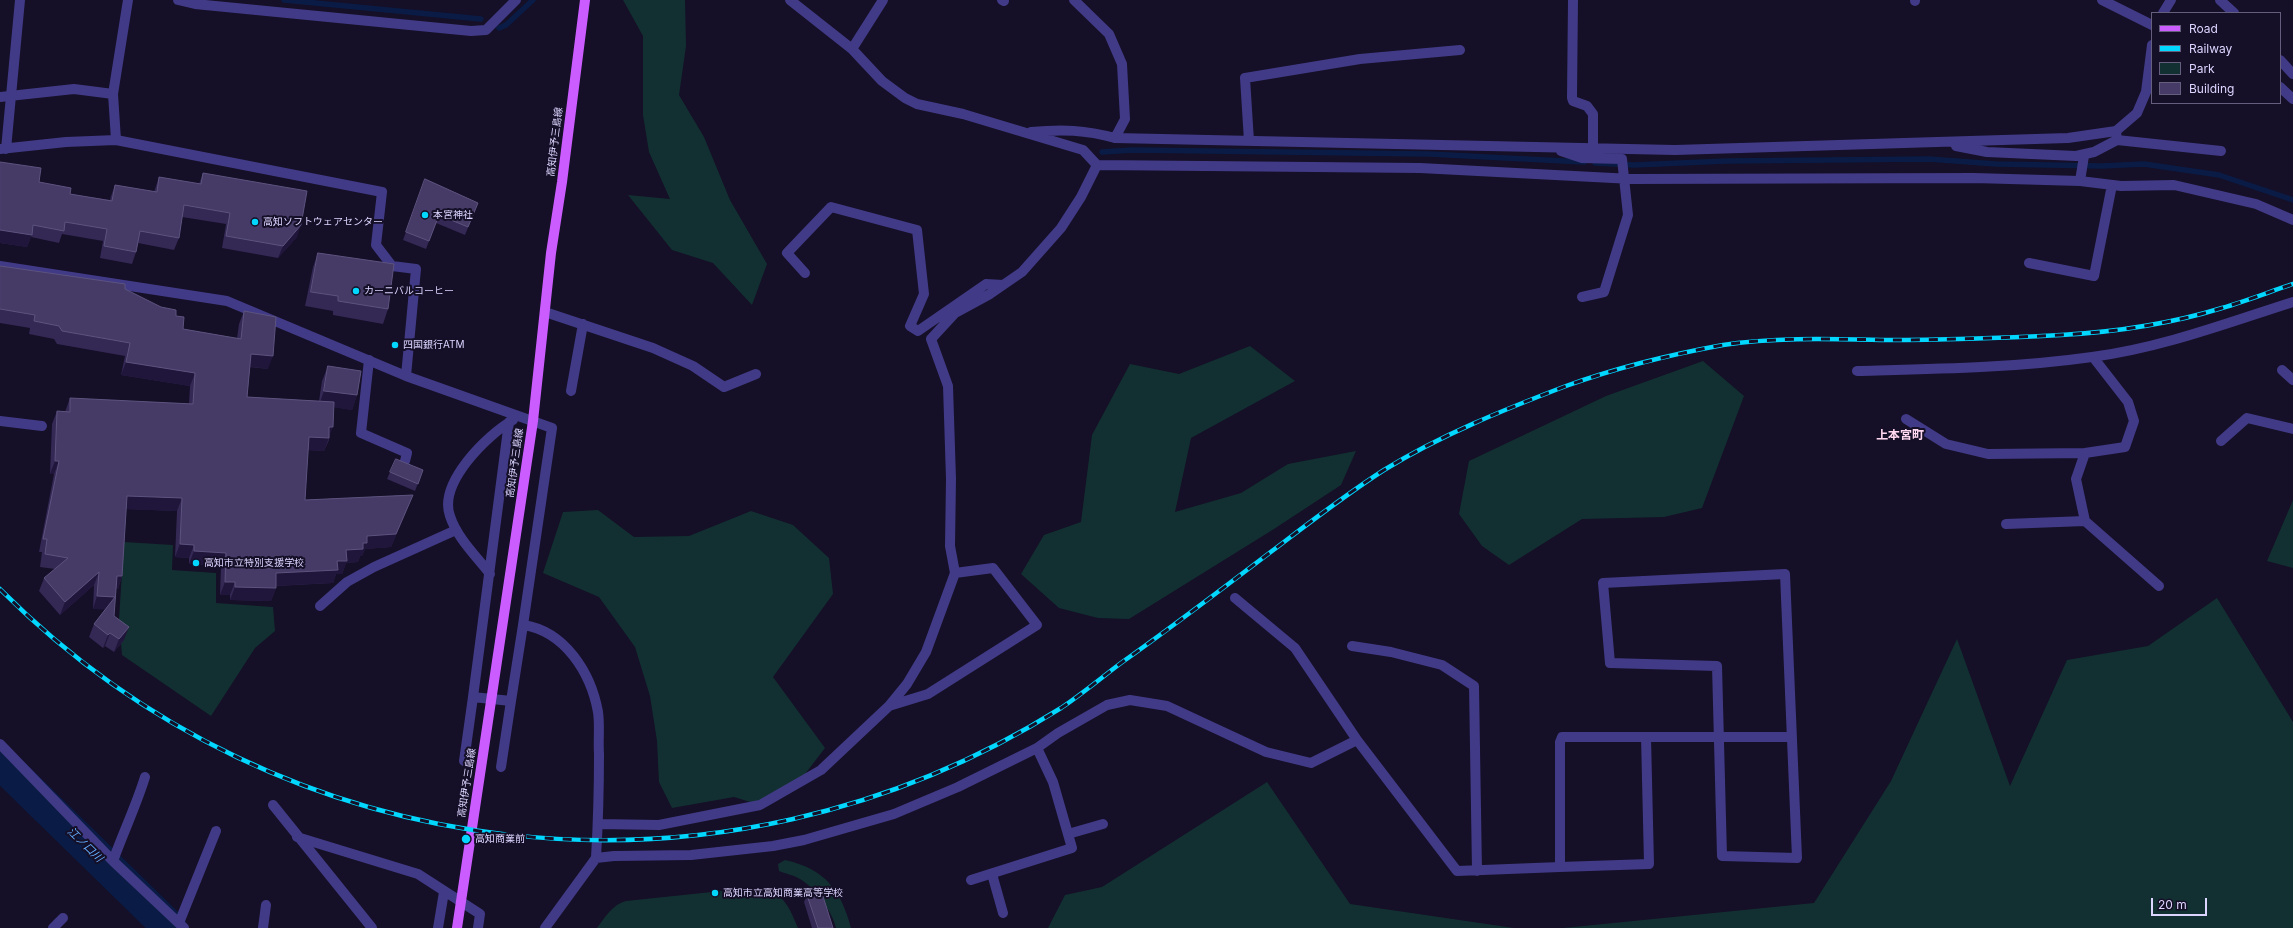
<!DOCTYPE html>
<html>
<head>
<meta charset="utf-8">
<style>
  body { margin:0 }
  #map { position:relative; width:2293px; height:928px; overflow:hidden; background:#150f27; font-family:Inter,sans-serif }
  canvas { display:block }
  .legend { position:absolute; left:2151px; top:12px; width:130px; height:92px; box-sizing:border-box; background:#150f27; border:1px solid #655e7d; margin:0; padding:5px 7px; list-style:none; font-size:12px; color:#dcd5ff }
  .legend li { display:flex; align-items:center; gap:8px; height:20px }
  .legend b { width:20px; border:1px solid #655e7d }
  .scale { position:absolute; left:2151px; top:898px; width:56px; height:18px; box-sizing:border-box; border:2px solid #dcd5ff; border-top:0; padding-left:5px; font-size:12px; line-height:14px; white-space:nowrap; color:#dcd5ff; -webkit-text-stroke:3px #150f27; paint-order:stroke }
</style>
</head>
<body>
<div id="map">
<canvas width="2293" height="928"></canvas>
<ul class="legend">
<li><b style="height:5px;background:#cb5cff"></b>Road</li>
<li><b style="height:5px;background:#01d7ff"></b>Railway</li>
<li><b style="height:11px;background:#123031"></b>Park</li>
<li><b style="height:11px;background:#463b67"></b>Building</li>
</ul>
<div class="scale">20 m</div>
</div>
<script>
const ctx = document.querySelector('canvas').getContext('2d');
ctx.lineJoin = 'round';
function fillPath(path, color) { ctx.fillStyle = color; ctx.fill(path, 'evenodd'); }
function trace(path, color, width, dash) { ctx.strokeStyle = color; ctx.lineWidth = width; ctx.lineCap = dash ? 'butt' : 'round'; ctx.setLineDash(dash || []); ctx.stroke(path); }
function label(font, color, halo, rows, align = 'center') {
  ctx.font = font + ' Inter,"Noto Sans JP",sans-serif'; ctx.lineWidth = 4; ctx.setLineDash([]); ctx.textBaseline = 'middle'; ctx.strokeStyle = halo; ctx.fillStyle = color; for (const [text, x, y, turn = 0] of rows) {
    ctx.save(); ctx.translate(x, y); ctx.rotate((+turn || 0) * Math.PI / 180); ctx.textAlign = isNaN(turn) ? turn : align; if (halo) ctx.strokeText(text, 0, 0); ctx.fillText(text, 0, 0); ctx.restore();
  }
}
fillPath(new Path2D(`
  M623 0H685L686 46 679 95 704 137 730 200 767 264 752 305 713 263 672 250 628 195 670 199 649 152 643 115V36Z
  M1250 346 1295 381 1191 438 1175 512 1241 493 1288 464 1356 451 1341 485 1274 529 1129 619 1098 618 1059 608 1021 574 1044 535 1081 522 1092 435 1130 364 1179 374Z
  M1703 361 1744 396 1702 508 1664 517 1582 519 1509 565 1482 546 1459 514 1469 461 1606 396Z
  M2293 500V568L2267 561Z
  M598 510 634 537 689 536 751 511 793 525 829 558 833 594 773 677 825 748 792 791 760 805 734 797 672 808 659 782 657 741 650 696 635 647 599 597 543 573 563 512Z
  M124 542 173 545 172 570 216 573V603L273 607 275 631 255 648 211 716 122 655 119 619Z
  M2217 598 2293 722V928H1563L1814 903 1891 781 1957 639 2010 786 2067 660 2148 646Z
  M1267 782 1350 904 1514 928H1048L1065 895 1102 887Z
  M785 860C825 869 841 890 851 928H836C833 912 814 887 800 879 794 875 786 874 779 871L778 864Z
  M750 888C783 893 786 899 798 928H597C605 917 612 905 626 901Z`), '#123031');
trace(new Path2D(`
  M284 0 481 19
  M499 28 506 25 533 0
  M1102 152 1132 150 1429 154 1584 162
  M1595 163 1634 165 1726 161 1929 159 1996 164 2101 166 2144 164 2219 175 2293 200`), '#0a1c45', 5.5);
trace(new Path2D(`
  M0 762 170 928`), '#0a1c45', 34);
trace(new Path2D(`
  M0 97 74 89 113 94
  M116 140 113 94 128 0
  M369 360 361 433 407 453 405 461
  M320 606 347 582 374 567 456 530`), '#413a86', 10);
trace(new Path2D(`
  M178 0 195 4 471 31 486 30 516 0
  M790 0 852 49 882 81 905 98 917 104 963 114 1083 150 1097 165 1420 168 1632 179 1974 178 2080 181 2121 186 2174 185 2256 204 2293 220
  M1002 0 1004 1
  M1074 0 1109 34 1122 64 1125 119 1115 138
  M1573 0 1572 98 1573 101 1587 106 1593 114V149
  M2102 0 2152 25
  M2220 0 2234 13
  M1915 1V0
  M2163 13 2171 0
  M852 49 883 0
  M2280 60 2293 74
  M2280 87 2293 99
  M1031 132C1063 129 1085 130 1115 138L1675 150 2068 138 2116 131 2137 113 2146 92 2152 45
  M2117 140 2221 151
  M1249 141 1245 78 1360 59 1460 50
  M1956 146 1987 152 2076 156 2094 152 2117 140 2116 131
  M0 149 66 142 116 140 382 192 376 245 392 266 416 269 406 376
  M6 149 20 0
  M1561 151 1582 158 1622 159 1628 215 1604 292 1582 297
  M2080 181 2084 156
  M2029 263 2094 276 2112 185
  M0 266 227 301 406 376 552 428 523 625C565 631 591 673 598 712 600 725 598 741 599 754 599 789 598 824 596 858
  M805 273 787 253 831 207 917 230 924 294 910 326 918 331 986 284 1003 285
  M545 312 653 348 693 366 724 387 756 374
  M2093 357 2128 402 2134 421 2125 447 2085 453 2076 479 2085 521 2159 586
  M2282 370 2293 380
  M1857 371C1936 369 2014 368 2092 357 2161 348 2227 323 2293 302
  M571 391 583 324
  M1906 419 1946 444 1988 454 2085 453
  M0 421 42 426
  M509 422 473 697 511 701 523 625
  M2221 441 2247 418 2293 429
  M2006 524 2085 521
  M490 574C477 557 457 538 450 516 438 483 487 435 513 420
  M1785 574 1797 858 1722 856 1717 666 1610 663 1603 583Z
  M1235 598 1295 648 1357 740
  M1352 646 1391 652 1442 665 1474 686 1477 871
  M889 706 928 694 1037 625 993 568 955 573
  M0 744 113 861 184 928
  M464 761 473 697
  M501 767 511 701
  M273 805 372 928
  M599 824 659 825 760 805 821 770 889 706 907 684 926 652 955 573 950 546 951 479 948 386 931 339 955 313 990 294 1022 272 1061 228 1081 197 1097 165
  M1068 834 1103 824
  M297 837 418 874 480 914 478 928
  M113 861C123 833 136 806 145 777
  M1560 867 1649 864 1646 737
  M992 874 1003 913
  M971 880 1072 848 1053 782 1037 748
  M179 923 216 831
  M53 928 63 918
  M263 928 266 905
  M438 928 444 892
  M545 928 596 858 614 856 691 855 773 846 804 840 894 814 958 787 1037 748 1058 733 1107 705 1130 700 1167 706 1266 752 1311 763 1357 740 1457 871 1560 867V742L1562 737H1792`), '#413a86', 10);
trace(new Path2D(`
  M457 928 533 421 551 253 562 182 585 0`), '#cb5cff', 10);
const rail = new Path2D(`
  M0 589C283 873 722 921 1061 708 1082 694 1101 678 1121 663 1172 627 1222 589 1272 551 1309 523 1345 495 1384 470 1441 435 1503 410 1566 386 1613 369 1673 354 1723 345 1776 337 1832 339 1886 340 1944 340 2003 338 2061 335 2115 332 2170 324 2222 308 2246 301 2269 292 2293 284`);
trace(rail, '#01d7ff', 4.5);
trace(rail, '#150f27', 3, [9]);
fillPath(new Path2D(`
  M0 162 39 182 70 194 110 200 111 196 115 185 154 192 159 177 199 184 203 173 297 237 278 258 222 248 226 224 182 217 179 238 174 250 138 243 136 252 132 264 100 258 103 241 62 234 59 243 31 237 27 247 0 243Z
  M425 179 478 203 465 235 436 223 426 249 403 240Z
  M318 253 388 309 383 324 333 315V311L305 306 313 267Z
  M0 266 125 289 176 316 183 329 237 338 239 324 244 311 268 369 250 367 247 397 319 401 322 381 328 366 357 395 352 410 334 407 329 440 324 451 308 450 305 500 413 495 408 507 391 547 365 549 362 556H360L358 562 346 563 342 574H336L333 583 276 586V588L271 601 230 600V595H220L221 566 189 564V558L175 557 177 511 126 509 122 576 118 589H116L114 616 124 640 114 652 105 646 103 648 89 637 94 624 105 609H93L94 585 60 615 39 591 44 578 55 569 40 567 42 552H39L54 474H50L52 424 57 411 65 412 70 398 189 404 190 386 121 375 125 356 57 344 54 339 29 334 30 328 0 323Z
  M423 470 415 491 387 479 390 472Z
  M807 895 833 928H812L804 902Z`), '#342855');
fillPath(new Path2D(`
  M301 225 297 237 278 258 283 246Z
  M0 230 32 235 27 247 0 243Z
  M251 354 273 356 268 369 246 366Z
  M126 362 195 373 190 386 121 375Z
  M324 391 357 395 352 410 319 405Z
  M329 427H333L324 451 304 450 309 437Z
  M55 461H59L54 474H50Z
  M413 495 408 507 391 547 365 549 362 556H360L358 562 346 563 342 574H336L333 583 271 586 276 573 337 561 346 550 367 536Z
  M127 496 182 498 177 511 122 509Z
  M180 544 194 545 189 558 175 557Z
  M194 551 226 553 221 566 189 564Z
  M99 572 94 585 60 615 65 602Z
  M117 576H122L118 589H113Z
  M225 582H235L230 595H220Z
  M235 587 276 588 271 601 230 600Z
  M97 596 115 597 110 610 93 609Z
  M129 627 124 640 114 652 119 639Z
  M110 633 105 646 103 648 108 635Z`), '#20163b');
const building = new Path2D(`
  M0 162 41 168 39 182 71 188 70 194 112 201 115 185 157 192 159 177 201 184 203 173 307 191 301 225 283 246 226 236 230 213 184 205 179 238 140 231 136 252 104 246 107 229 65 222 64 231 33 225 32 235 0 230Z
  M425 179 478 203 468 227 439 215 429 241 406 232Z
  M318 253 394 264 388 309 338 301V296L311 292Z
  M0 266 125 284V289L161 307 176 310V316L184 317 183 329 241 339 244 311 276 317 273 356 251 354 247 397 334 402 333 427H329V438L309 437 305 500 413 495 396 534 367 536V543H363V549L346 550 347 561H337L338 570 276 573V588L235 587V582H225L226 553 194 551V545L180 544 182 498 127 496 122 576H117L114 616 129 627 119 639 110 633 108 635 94 624 115 597 97 596 99 572 65 602 44 578 68 558 45 554 47 539H43L59 461H55L57 411 70 412V398L193 404 195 373 126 362 130 343 62 331 59 326 34 321 35 315 0 309Z
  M328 366 361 371 357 395 324 391Z
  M396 459 423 470 418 484 390 472Z
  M821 890 833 928H818L807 895Z`);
fillPath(building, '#463b67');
trace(building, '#5d537f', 1);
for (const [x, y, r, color] of [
  [425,215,4,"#01d7ff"],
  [255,222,4,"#01d7ff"],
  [356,291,4,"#01d7ff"],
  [395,345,4,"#01d7ff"],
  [196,563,4,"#01d7ff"],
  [466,839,5,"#01d7ff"],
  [715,893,4,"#01d7ff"]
]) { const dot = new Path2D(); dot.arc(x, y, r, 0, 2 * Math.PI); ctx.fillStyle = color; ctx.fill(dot); trace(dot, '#150f27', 1.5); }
label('10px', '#dcd5ff', '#150f27', [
  ["高知伊予三島線",555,142,-83],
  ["高知伊予三島線",515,463,-82],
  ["高知伊予三島線",467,783,-81]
]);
label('10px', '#dcd5ff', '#150f27', [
  ["本宮神社",433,215],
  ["高知ソフトウェアセンター",263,222],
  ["カーニバルコーヒー",364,291],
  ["四国銀行ATM",403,345],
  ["高知市立特別支援学校",204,563],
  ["高知商業前",475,839],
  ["高知市立高知商業高等学校",723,893]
], 'left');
label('italic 11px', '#63aeff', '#150f27', [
  ["江ノ口川",85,845,44]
]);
label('bold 12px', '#ffd7ee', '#150f27', [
  ["上本宮町",1900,435]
]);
</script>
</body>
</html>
